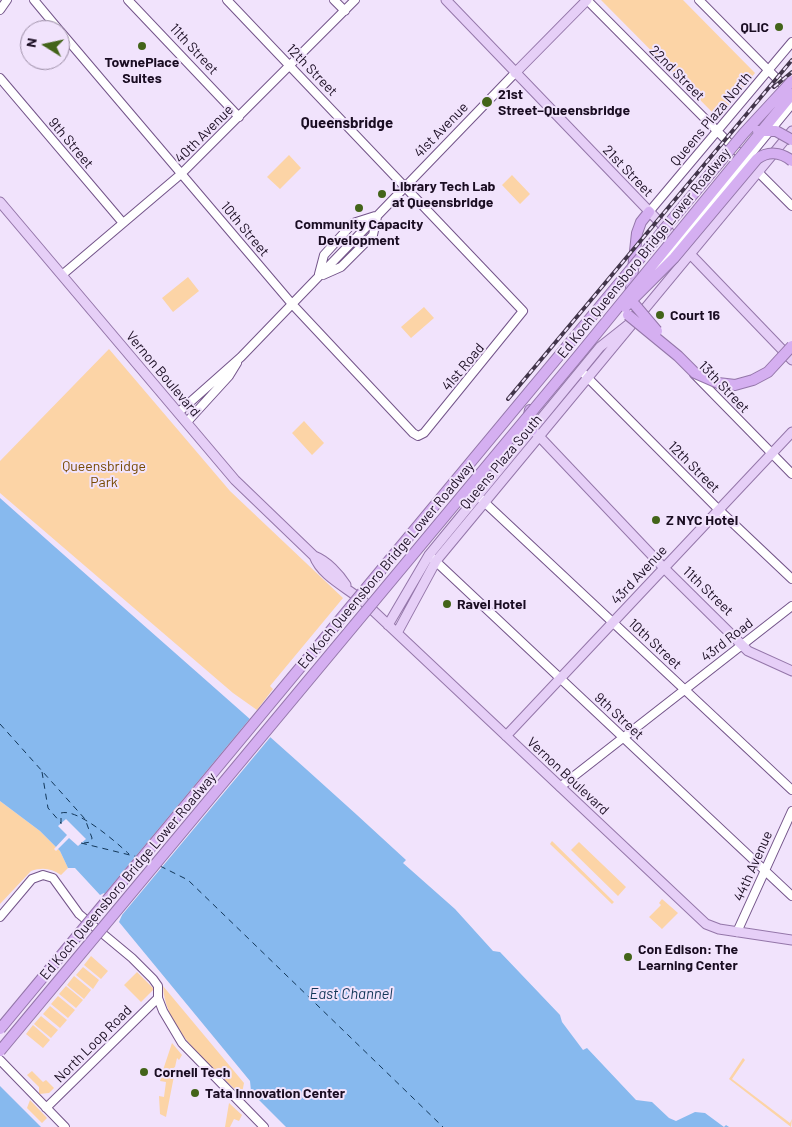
<!DOCTYPE html>
<html>
<head>
<meta charset="utf-8">
<style>
  body { margin:0 }
  #map { position:relative; width:792px; height:1127px; overflow:hidden; background:#f1e3fc; font-family:Barlow,sans-serif }
  canvas { display:block }
  .north { position:absolute; left:20px; top:20px; width:50px; height:50px; box-sizing:border-box; background:#f1e3fc; border:1px solid #9b8da5; border-radius:50%; rotate:280deg; font-size:14px; font-weight:700; line-height:20px; text-align:center; color:#1a0d22 }
  .north::after { content:''; display:block; margin:auto; width:18px; height:22px; background:#436419; clip-path:polygon(50% 0,100% 100%,50% 72%,0 100%) }
</style>
</head>
<body>
<div id="map">
<canvas width="792" height="1127"></canvas>
<div class="north">N</div>
</div>
<script>
const ctx = document.querySelector('canvas').getContext('2d');
ctx.lineJoin = 'round';
function fillPath(path, color) { ctx.fillStyle = color; ctx.fill(path, 'evenodd'); }
function trace(path, color, width, dash) { ctx.strokeStyle = color; ctx.lineWidth = width; ctx.lineCap = dash ? 'butt' : 'round'; ctx.setLineDash(dash || []); ctx.stroke(path); }
function label(font, color, halo, rows, align = 'center') {
  ctx.font = font + ' Barlow,sans-serif'; ctx.lineWidth = 4; ctx.setLineDash([]); ctx.textBaseline = 'middle'; ctx.strokeStyle = halo; ctx.fillStyle = color; for (const [text, x, y, turn = 0] of rows) {
    ctx.save(); ctx.translate(x, y); ctx.rotate((+turn || 0) * Math.PI / 180); ctx.textAlign = isNaN(turn) ? turn : align; if (halo) ctx.strokeText(text, 0, 0); ctx.fillText(text, 0, 0); ctx.restore();
  }
}
fillPath(new Path2D(`
  M601 0H683L755 73 718 118Z
  M289 155 301 168 280 189 267 177Z
  M512 175 530 194 520 204 502 185Z
  M188 277 199 291 173 312 162 298Z
  M424 307 434 318 411 338 401 327Z
  M109 349 230 491 343 598 270 686 273 689 257 710 233 693 0 493V461Z
  M304 421 324 443 312 455 292 433Z
  M0 801 40 831 60 851 68 868 61 875C51 868 42 867 31 871L0 904Z
  M552 841 614 902 612 904 550 844Z
  M579 842 626 887 618 896 571 850Z
  M662 899 678 913 662 929 649 917 661 905 659 903Z
  M91 956 108 971 101 979 84 965Z
  M83 967 99 980 93 989 76 975Z
  M137 972 154 989 141 1002 124 985Z
  M74 976 91 990 84 999 67 985Z
  M66 986 83 1000 76 1008 59 994Z
  M163 986 244 1083 242 1093 247 1101C217 1070 165 1033 163 986Z
  M58 996 75 1010 68 1018 51 1004Z
  M50 1006 67 1020 60 1028 43 1014Z
  M41 1016 58 1030 51 1038 34 1024Z
  M33 1025 50 1040 43 1048 26 1034Z
  M172 1043 182 1055 179 1060 177 1058 175 1067 161 1076Z
  M743 1058 745 1060 732 1079 790 1123 792 1119 791 1127 729 1079Z
  M32 1071 43 1082 46 1080 54 1088 49 1093 39 1094V1087L27 1075Z
  M168 1074 174 1076 166 1117 160 1114 159 1096 164 1097 166 1082 160 1081 161 1078Z
  M30 1100 47 1118 42 1123 27 1108Z
  M229 1103 242 1115 239 1121 234 1119 230 1127H225Z`), '#fcd4a6');
fillPath(new Path2D(`
  M0 498C135 619 273 737 406 860L403 863 455 909 493 951 500 952 560 1015 562 1022 583 1050 587 1048 636 1100 652 1102 669 1118 676 1121 695 1112 705 1113 724 1127 726 1125 729 1127H286L254 1095 251 1091 250 1081 119 922 122 915 104 893 100 895 75 868H68L60 851 40 831 0 801Z
  M0 1086 41 1127H0Z`), '#87b9ee');
fillPath(new Path2D(`
  M252 716 273 734 117 921 120 915 104 897 101 898Z
  M66 819 86 839 78 846 69 838 56 851 54 849 67 835 58 826Z`), '#f1e3fc');
trace(new Path2D(`
  M0 724 85 819 92 838 91 842 84 843
  M42 772 48 808 61 823
  M61 824V813C78 808 117 843 129 854
  M81 843 138 857
  M160 866 188 880 443 1127`), '#133759', 1, [6, 5]);
const minor = new Path2D(`
  M34 0 59 30
  M128 0 239 117
  M334 0 345 11
  M587 0 744 158
  M699 0 789 91
  M0 10 7 0
  M60 31 292 304 413 433 418 436 424 433 523 311 227 0
  M0 78 123 223
  M754 168 792 206
  M649 212 792 42
  M319 274 324 255 353 223 375 216
  M62 275 181 174 355 0
  M323 275 341 267 373 235 377 217
  M581 371 719 510 792 579
  M694 374 792 474
  M179 412 241 357 515 73
  M187 422 229 376 237 363
  M481 499 792 790
  M429 555 792 896
  M560 787 792 606
  M0 917 32 879 43 875 53 878 79 914 132 958 153 979 158 986V998L163 1011 182 1043 264 1127
  M737 932 792 811
  M0 1060 65 1127
  M46 1108 158 998`);
const major = new Path2D(`
  M446 0 792 360
  M515 73 587 0
  M0 202 235 480 314 556C327 561 339 574 346 585
  M536 433 664 568 748 651 792 671
  M314 556C322 577 348 588 364 602L706 924 719 929 792 940
  M388 625 429 555 600 347 629 324
  M397 633 436 561 792 131
  M506 736 792 432`);
const highway = new Path2D(`
  M630 297 637 233 641 222 649 212
  M530 410 528 420 532 430`);
trace(minor, '#735489', 10);
trace(major, '#9476a9', 11);
trace(highway, '#9476a9', 12);
trace(minor, '#fff', 8);
trace(major, '#e6cff7', 9);
trace(highway, '#d5aff1', 10);
const rail = new Path2D(`
  M774 87 792 72
  M508 399 792 60`);
trace(rail, '#42354a', 4);
trace(rail, '#f1e3fc', 2, [5.5]);
const minorBridge = new Path2D(`
  M652 274 792 104`);
const highwayBridge = new Path2D(`
  M758 131H776L792 140
  M635 305 657 331
  M625 307 674 258 757 159C768 151 781 152 792 161
  M628 315 678 356 695 373 718 383 735 385 753 380 768 372 792 346
  M0 1029 744 133 792 81
  M0 1051 579 355 792 94`);
trace(minorBridge, '#735489', 10, []);
trace(highwayBridge, '#9476a9', 12, []);
trace(minorBridge, '#fff', 8);
trace(highwayBridge, '#d5aff1', 10);
for (const [x, y, r, color] of [
  [779,27,5,"#436419"],
  [142,46,5,"#436419"],
  [487,102,6,"#436419"],
  [382,194,5,"#436419"],
  [359,208,5,"#436419"],
  [660,315,5,"#436419"],
  [656,520,5,"#436419"],
  [447,604,5,"#436419"],
  [628,957,5,"#436419"],
  [144,1072,5,"#436419"],
  [195,1093,5,"#436419"]
]) { const dot = new Path2D(); dot.arc(x, y, r, 0, 2 * Math.PI); ctx.fillStyle = color; ctx.fill(dot); trace(dot, '#f1e3fc', 2); }
label('bold 14px', '#1a0d22', '#f1e3fc', [
  ["QLIC",769,27,"right"],
  ["TownePlace",142,62,"center"],
  ["Suites",142,78,"center"],
  ["21st",498,94],
  ["Street–Queensbridge",498,110],
  ["Library Tech Lab",392,186],
  ["at Queensbridge",392,202],
  ["Community Capacity",359,224,"center"],
  ["Development",359,240,"center"],
  ["Court 16",670,315],
  ["Z NYC Hotel",666,520],
  ["Ravel Hotel",457,604],
  ["Con Edison: The",638,949],
  ["Learning Center",638,965],
  ["Cornell Tech",154,1072],
  ["Tata Innovation Center",205,1093]
], 'left');
label('14px', '#1a0d22', '#f1e3fc', [
  ["11th Street",194,49,47],
  ["12th Street",312,70,46],
  ["22nd Street",677,73,45],
  ["Queens Plaza North",711,119,-50],
  ["41st Avenue",441,130,-46],
  ["40th Avenue",204,134,-45],
  ["9th Street",71,143,50],
  ["21st Street",628,171,46],
  ["10th Street",245,229,50],
  ["Ed Koch Queensboro Bridge Lower Roadway",644,253,-51],
  ["41st Road",463,367,-50],
  ["Vernon Boulevard",163,374,50],
  ["13th Street",724,387,46],
  ["Queens Plaza South",501,462,-50],
  ["12th Street",694,467,45],
  ["Ed Koch Queensboro Bridge Lower Roadway",386,565,-50],
  ["43rd Avenue",639,575,-47],
  ["11th Street",708,591,44],
  ["43rd Road",727,640,-38],
  ["10th Street",655,644,43],
  ["9th Street",619,716,43],
  ["Vernon Boulevard",568,776,43],
  ["44th Avenue",753,866,-66],
  ["Ed Koch Queensboro Bridge Lower Roadway",128,876,-50],
  ["North Loop Road",93,1044,-45]
]);
label('14px', '#764900', '#f1e3fc', [
  ["Queensbridge",104,466],
  ["Park",104,482]
]);
label('bold 15px', '#1a0d22', '#f1e3fc', [
  ["Queensbridge",347,123]
]);
label('italic 15px', '#133759', '#f1e3fc', [
  ["East Channel",351,994]
]);
</script>
</body>
</html>
